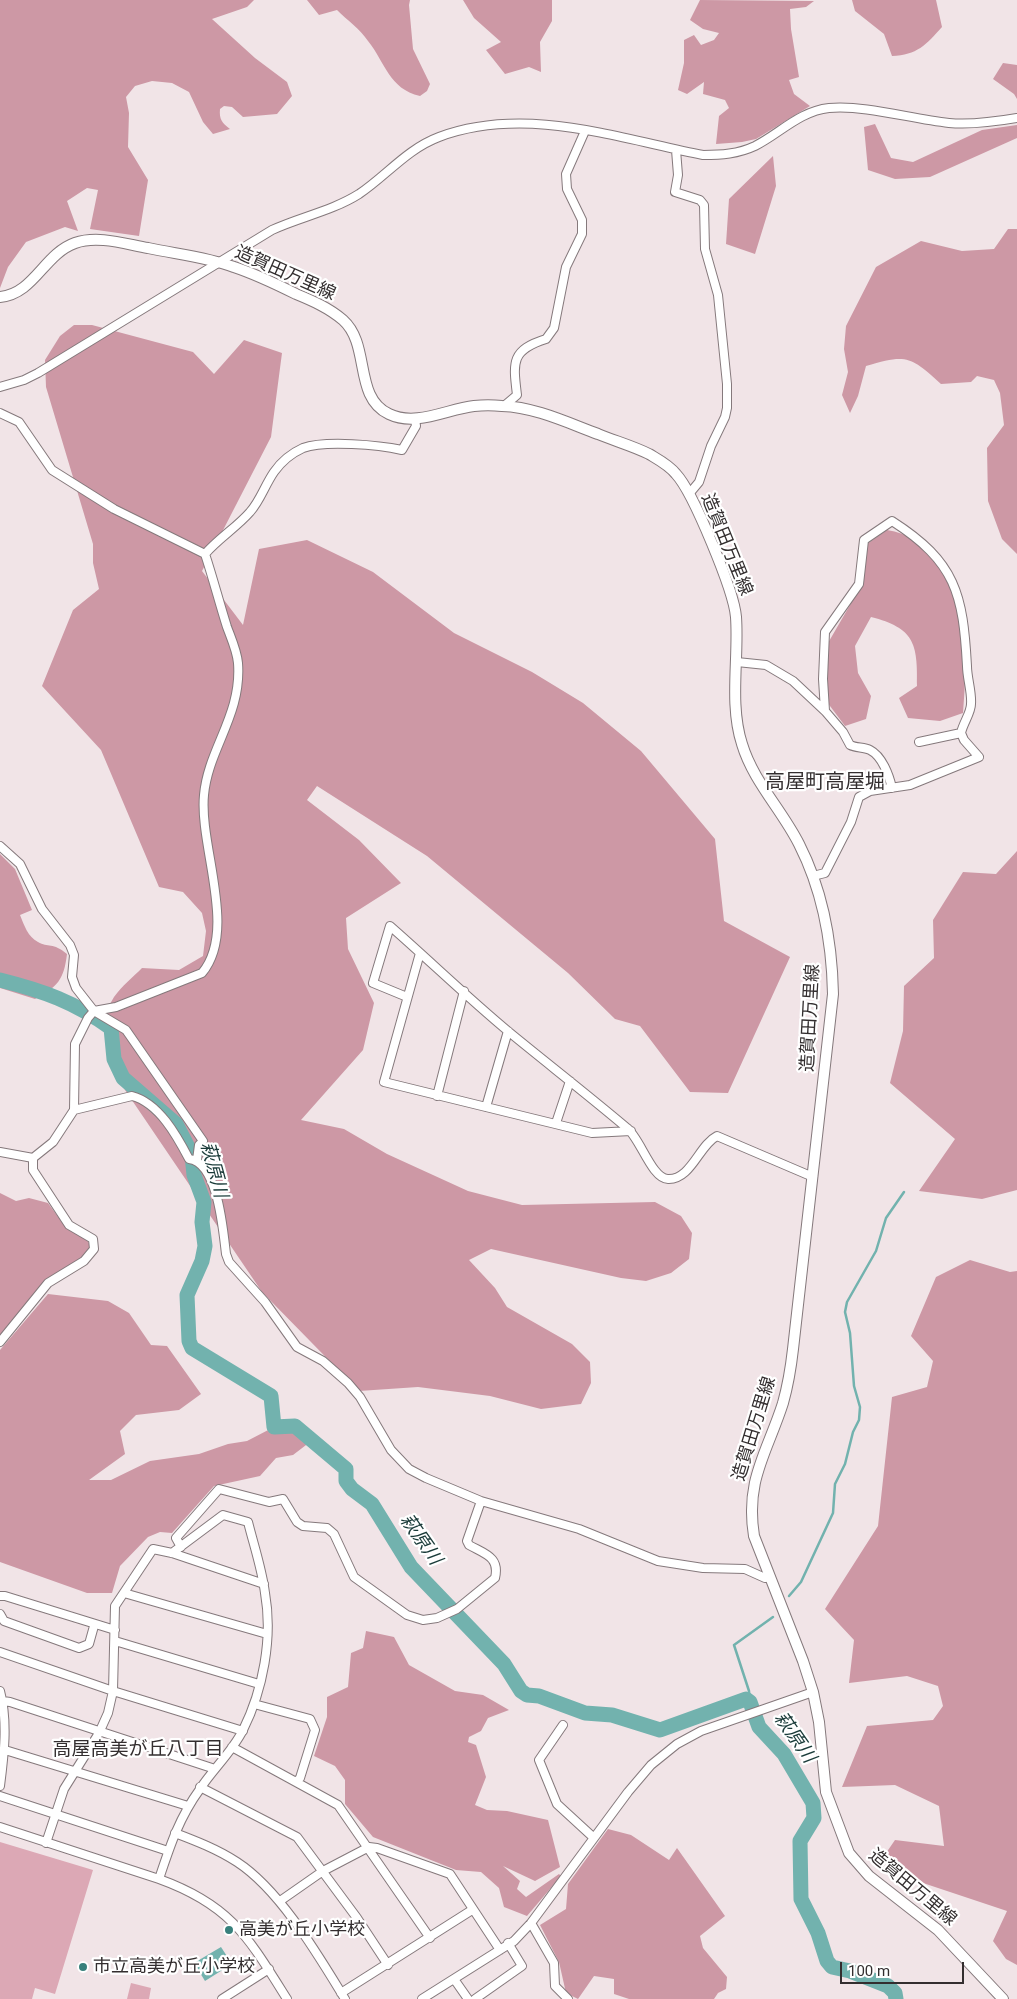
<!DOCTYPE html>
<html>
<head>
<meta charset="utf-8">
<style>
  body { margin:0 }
  #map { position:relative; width:1017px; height:1999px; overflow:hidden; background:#f1e4e7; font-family:Roboto,sans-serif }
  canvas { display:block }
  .scale { position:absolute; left:840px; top:1962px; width:124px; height:22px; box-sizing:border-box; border:2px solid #332e2f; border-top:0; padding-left:6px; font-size:15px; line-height:18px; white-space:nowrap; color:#332e2f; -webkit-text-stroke:4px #fff; paint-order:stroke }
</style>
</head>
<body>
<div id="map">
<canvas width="1017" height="1999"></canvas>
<div class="scale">100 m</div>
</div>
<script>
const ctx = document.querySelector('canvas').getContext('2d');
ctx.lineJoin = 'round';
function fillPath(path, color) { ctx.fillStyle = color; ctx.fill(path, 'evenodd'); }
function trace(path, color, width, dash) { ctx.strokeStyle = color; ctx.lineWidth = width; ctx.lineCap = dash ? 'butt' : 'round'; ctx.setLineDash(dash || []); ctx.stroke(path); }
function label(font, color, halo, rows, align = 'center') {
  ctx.font = font + ' Roboto,"Noto Sans JP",sans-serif'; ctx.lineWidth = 4.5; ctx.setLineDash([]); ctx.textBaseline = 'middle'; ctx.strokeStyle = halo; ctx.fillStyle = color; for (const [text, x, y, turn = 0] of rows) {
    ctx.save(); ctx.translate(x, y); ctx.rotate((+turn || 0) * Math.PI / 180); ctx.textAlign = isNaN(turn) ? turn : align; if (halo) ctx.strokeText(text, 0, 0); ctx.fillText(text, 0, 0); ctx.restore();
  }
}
fillPath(new Path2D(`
  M0 1842 93 1870 55 1994 35 1988 32 1999H0Z
  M131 1983 151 1988 149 1999H127Z`), '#dca8b5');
fillPath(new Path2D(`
  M0 0H254L247 7 212 19 255 58 287 82 292 96 277 114 243 117 232 107 224 106 220 109C219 119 222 123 230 129L213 134 203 122 189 92 172 83 152 81 135 86 126 97 129 113 128 147 148 180 139 236 90 229 98 190 87 188 67 201 78 231 65 227 26 242 8 267 0 288Z
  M307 0H410L409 5 413 49 430 84 427 91 420 96C389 89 385 62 368 41 360 29 347 20 337 10L319 15Z
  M463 0H552V21L540 42 541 72 529 67 505 74 486 50 501 42 474 18Z
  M700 0 814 1 806 7 790 9 791 29 799 77 789 80 794 94 810 106 756 139 742 142 716 144 719 116 729 108 725 100 703 94 704 82 687 94 678 90 684 63V40L694 35 701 45 714 40 719 33 703 29 690 20Z
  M852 0H936L942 27C926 45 917 55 892 56L884 34 855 11Z
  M1003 63 1017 65V99L1014 94 993 79Z
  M875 124 891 158 913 162 982 130 1017 125V138L930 177 895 179 868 170 864 127Z
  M773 156 776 186 755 254 726 244 729 199Z
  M1008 229H1017V554L1002 539 988 501 987 448 1004 425 1000 393 994 380 977 376 971 382 941 384C910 356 907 354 866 366L858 396 850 413 842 395 848 372 844 349 846 326 876 267 921 241 962 251 994 249Z
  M74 325H92L193 352 214 374 244 340 282 353 271 437 202 571 243 625 259 549 307 540 373 572 454 633 532 672 583 703 641 751 715 839 724 921 790 957 728 1093 690 1092 640 1026 615 1019 568 973 427 856 317 786 307 800 359 840 401 883 346 918 348 949 374 1003 363 1050 301 1120 344 1129 387 1154 468 1191 522 1205 655 1202 681 1216 692 1233 689 1259 671 1273 646 1281 621 1278 491 1249 469 1260 495 1288 507 1307 572 1344 590 1362 591 1383 581 1404 541 1409 490 1396 418 1387 359 1391 262 1292 123 1087C112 1061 96 1024 114 997 122 986 133 977 142 968L179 970 203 956 206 931 202 913 183 892 159 887 101 750 42 686 73 610 99 589 93 563V544L46 387 45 360 60 336Z
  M887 530C928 535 955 583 963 621 968 649 965 685 963 713L940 721 908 718 899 698 917 686C918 643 914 628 871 617L855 646 858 673 871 696 866 719 845 726 827 702 828 643 861 586 867 544Z
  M1017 851V1190L982 1199 919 1191 955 1139 890 1083 903 1031 904 986 934 958 933 920 963 872 996 874Z
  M0 854 15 869 32 910 20 915C24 925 28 937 38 942 48 948 53 942 67 954 64 979 58 987 35 999L0 988Z
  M0 1193 16 1201 29 1198 48 1203 67 1229 87 1239 90 1246 88 1254 46 1280 0 1335Z
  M970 1260 1010 1272 1017 1271V1965L1006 1959 993 1941 1007 1911 917 1881 884 1856 895 1840 944 1846 939 1806 895 1785 842 1787 867 1726 933 1720 943 1706 938 1686 907 1676 849 1683 854 1640 825 1609 878 1526 892 1397 927 1387 933 1361 911 1336 936 1277Z
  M48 1294 108 1301 129 1313 151 1345 167 1346 201 1394 179 1410 136 1415 120 1431 125 1454 89 1480H111L150 1461 199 1454 228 1444 247 1441 274 1427 295 1428 310 1442 293 1455 276 1458 260 1476 214 1486 172 1533 160 1532 148 1537 120 1566 112 1593H87L0 1562V1350Z
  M366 1631 394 1637 409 1665 455 1691 483 1695 509 1710 488 1718 481 1731 469 1737 468 1742 476 1745 486 1777 475 1805 487 1810 507 1811 548 1820 560 1867 535 1881 503 1866 520 1881 517 1889 526 1897 559 1874 561 1876 527 1916 504 1907 499 1888 481 1872 456 1870 373 1837 345 1804V1780L335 1766 314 1756 327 1717V1697L348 1687 351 1653 363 1648Z
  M608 1829 631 1835 669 1860 677 1848 725 1916 700 1936 703 1948 727 1977 726 1989 718 1993 714 1999H629L614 1994V1979L594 1976 578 1999 566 1993 559 1962 540 1925 566 1909 568 1884Z`), '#cd98a5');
fillPath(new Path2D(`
  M221 1947 232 1964 205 1981 194 1963Z`), '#72b2ae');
trace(new Path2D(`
  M789 1596 801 1582 833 1513 835 1484 845 1464 853 1432 859 1420 860 1407 854 1386 850 1333 845 1312 847 1302 876 1251 886 1218 904 1192
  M750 1702 749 1691 734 1645 773 1617`), '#72b2ae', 2.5);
trace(new Path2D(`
  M0 980C44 991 74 1002 111 1028L114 1059 123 1078 176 1124 192 1155 194 1175 204 1202 202 1222 205 1246 202 1261 187 1295 189 1341 192 1348 271 1396 274 1427 295 1426 346 1469V1481L352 1489 372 1504 411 1567 504 1664 521 1691 527 1695 539 1696 585 1713 612 1715 660 1730 746 1699 750 1702 759 1727 784 1754 813 1803 814 1818 800 1841 801 1899 818 1933 827 1961 832 1967 850 1971 888 1986 895 1993 896 1999`), '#72b2ae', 15);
const minor = new Path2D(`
  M676 150 678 175 675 192 700 200 704 205 705 249 718 295 727 384V408L725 417 711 446 699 482 689 494
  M0 387 24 380 38 373 272 230C300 217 332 211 359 194 386 176 407 149 439 137 525 105 617 138 703 155 721 155 738 154 755 146 779 134 800 111 829 108 868 105 910 119 949 123 972 125 994 122 1017 118
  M504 406 517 395C513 362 511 350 546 339L554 328 566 267 582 234V220L567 189 566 174 585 131
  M0 413 19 422 52 470 114 509 205 554C213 578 219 602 227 627 231 638 237 651 238 663 242 715 208 749 204 795 199 847 238 930 202 973L116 1007 94 1011 88 1018 75 1044 74 1110 53 1142 33 1158V1170L69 1225 93 1239 94 1249 84 1261 48 1283 0 1342
  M205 554C219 538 237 527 250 512 260 501 265 485 274 472 281 462 292 453 303 448 325 440 379 445 402 450L416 426 415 419
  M737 662 766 665 793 681 825 711 843 732 850 745C856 748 864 747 870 750 882 756 889 775 892 788
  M919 742 961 733
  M0 846 20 864 42 909 70 945 74 955 72 977 76 988 94 1011 126 1030 203 1141 199 1145 197 1160
  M813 876 825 873 851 822 859 797 870 791 910 785 979 757 964 740 961 733C963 723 971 713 971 704 972 692 967 678 967 666 963 594 956 562 892 521L864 540 859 584 825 632 823 679 825 711
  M420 953 384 1082 592 1133 631 1131
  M407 997 373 983 390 926C430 961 468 998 509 1032 548 1064 588 1095 627 1128 640 1138 652 1179 668 1179 691 1180 699 1145 717 1136L813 1177
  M437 1096 464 991
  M486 1107 508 1031
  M74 1110 132 1096C159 1103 177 1136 189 1159 218 1162 223 1230 226 1254L229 1262 265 1302 297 1347 323 1361 348 1383 360 1397 391 1450 409 1469 426 1478 481 1501 579 1529 658 1561 703 1568 745 1569 765 1578 770 1577
  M556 1123 570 1081
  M0 1152 33 1158
  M181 1547 176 1538 219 1489 269 1502 283 1499 297 1522 303 1526 327 1528 334 1534 354 1577 407 1615 423 1620 437 1618 457 1609 495 1578C500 1557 485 1554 469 1545L467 1541 481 1501
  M124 1593 267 1634
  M0 1596H5L115 1630
  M0 1614 4 1621 79 1648 89 1644 94 1626
  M115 1641 259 1684
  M0 1652 113 1691 243 1731
  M0 1691C8 1721 4 1755 0 1786
  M3 1701 10 1702 215 1769
  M254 1704 310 1719 315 1730 300 1778 296 1782
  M563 1725 539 1760 557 1804 594 1838
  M232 1747 338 1805 430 1938
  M5 1750 188 1806
  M200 1787 297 1837 357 1918 388 1965
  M0 1796 168 1851
  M0 1827 159 1879C231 1905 248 1937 287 1999
  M175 1833C196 1841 217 1849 237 1862 280 1890 318 1955 345 1999
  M46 1843 64 1789 99 1733 108 1713 113 1691 115 1606 153 1549 172 1553 264 1584
  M159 1879C170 1846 179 1818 200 1789 213 1769 232 1752 243 1730 263 1690 273 1638 265 1593 262 1569 254 1546 248 1522L223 1515 172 1553
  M280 1901 323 1871 369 1847 377 1848 450 1874 500 1950
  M531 1923 554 1963 555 1986 568 1999
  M454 1979 468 1999
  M341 1993 472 1910
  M222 1999 269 1969
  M422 1999 514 1941 531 1923 628 1792 651 1765 677 1744 701 1731 813 1692
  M475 1999 522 1966 508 1943`);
const major = new Path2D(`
  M0 297C34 294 44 254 75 243 98 235 125 244 148 248 176 254 207 257 234 267 255 274 276 284 296 294 313 301 329 308 343 320 371 345 353 397 389 414 416 427 447 409 474 406 483 405 493 405 502 406 535 407 568 423 598 434 615 441 633 446 649 454 659 460 669 465 676 474 693 492 734 591 736 617 739 658 729 704 742 744 753 781 782 810 799 844 823 891 832 942 833 994L793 1349C791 1367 788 1385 783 1403 767 1453 745 1480 754 1536L803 1661 813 1692 819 1722 826 1792 849 1853 869 1876 938 1930 1003 1999`);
trace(minor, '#85797c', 10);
trace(major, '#85797c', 12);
trace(minor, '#fff', 8);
trace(major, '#fff', 10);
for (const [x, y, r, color] of [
  [229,1930,5,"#38807c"],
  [83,1967,5,"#38807c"]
]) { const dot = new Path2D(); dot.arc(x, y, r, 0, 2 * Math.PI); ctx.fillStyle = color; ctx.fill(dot); trace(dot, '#fff', 2); }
label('18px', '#332e2f', '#fff', [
  ["造賀田万里線",285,274,24],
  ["造賀田万里線",726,545,68],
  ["造賀田万里線",811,1018,-87],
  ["造賀田万里線",755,1429,-73],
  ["造賀田万里線",912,1888,40]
]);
label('18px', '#332e2f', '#fff', [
  ["高美が丘小学校",239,1930],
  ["市立高美が丘小学校",93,1967]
], 'left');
label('italic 19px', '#193a38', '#fff', [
  ["萩原川",213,1170,75],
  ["萩原川",420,1540,55],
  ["萩原川",794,1738,55]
]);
label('19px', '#332e2f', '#fff', [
  ["高屋高美が丘八丁目",138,1750]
]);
label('20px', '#332e2f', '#fff', [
  ["高屋町高屋堀",825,783]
]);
</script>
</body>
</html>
